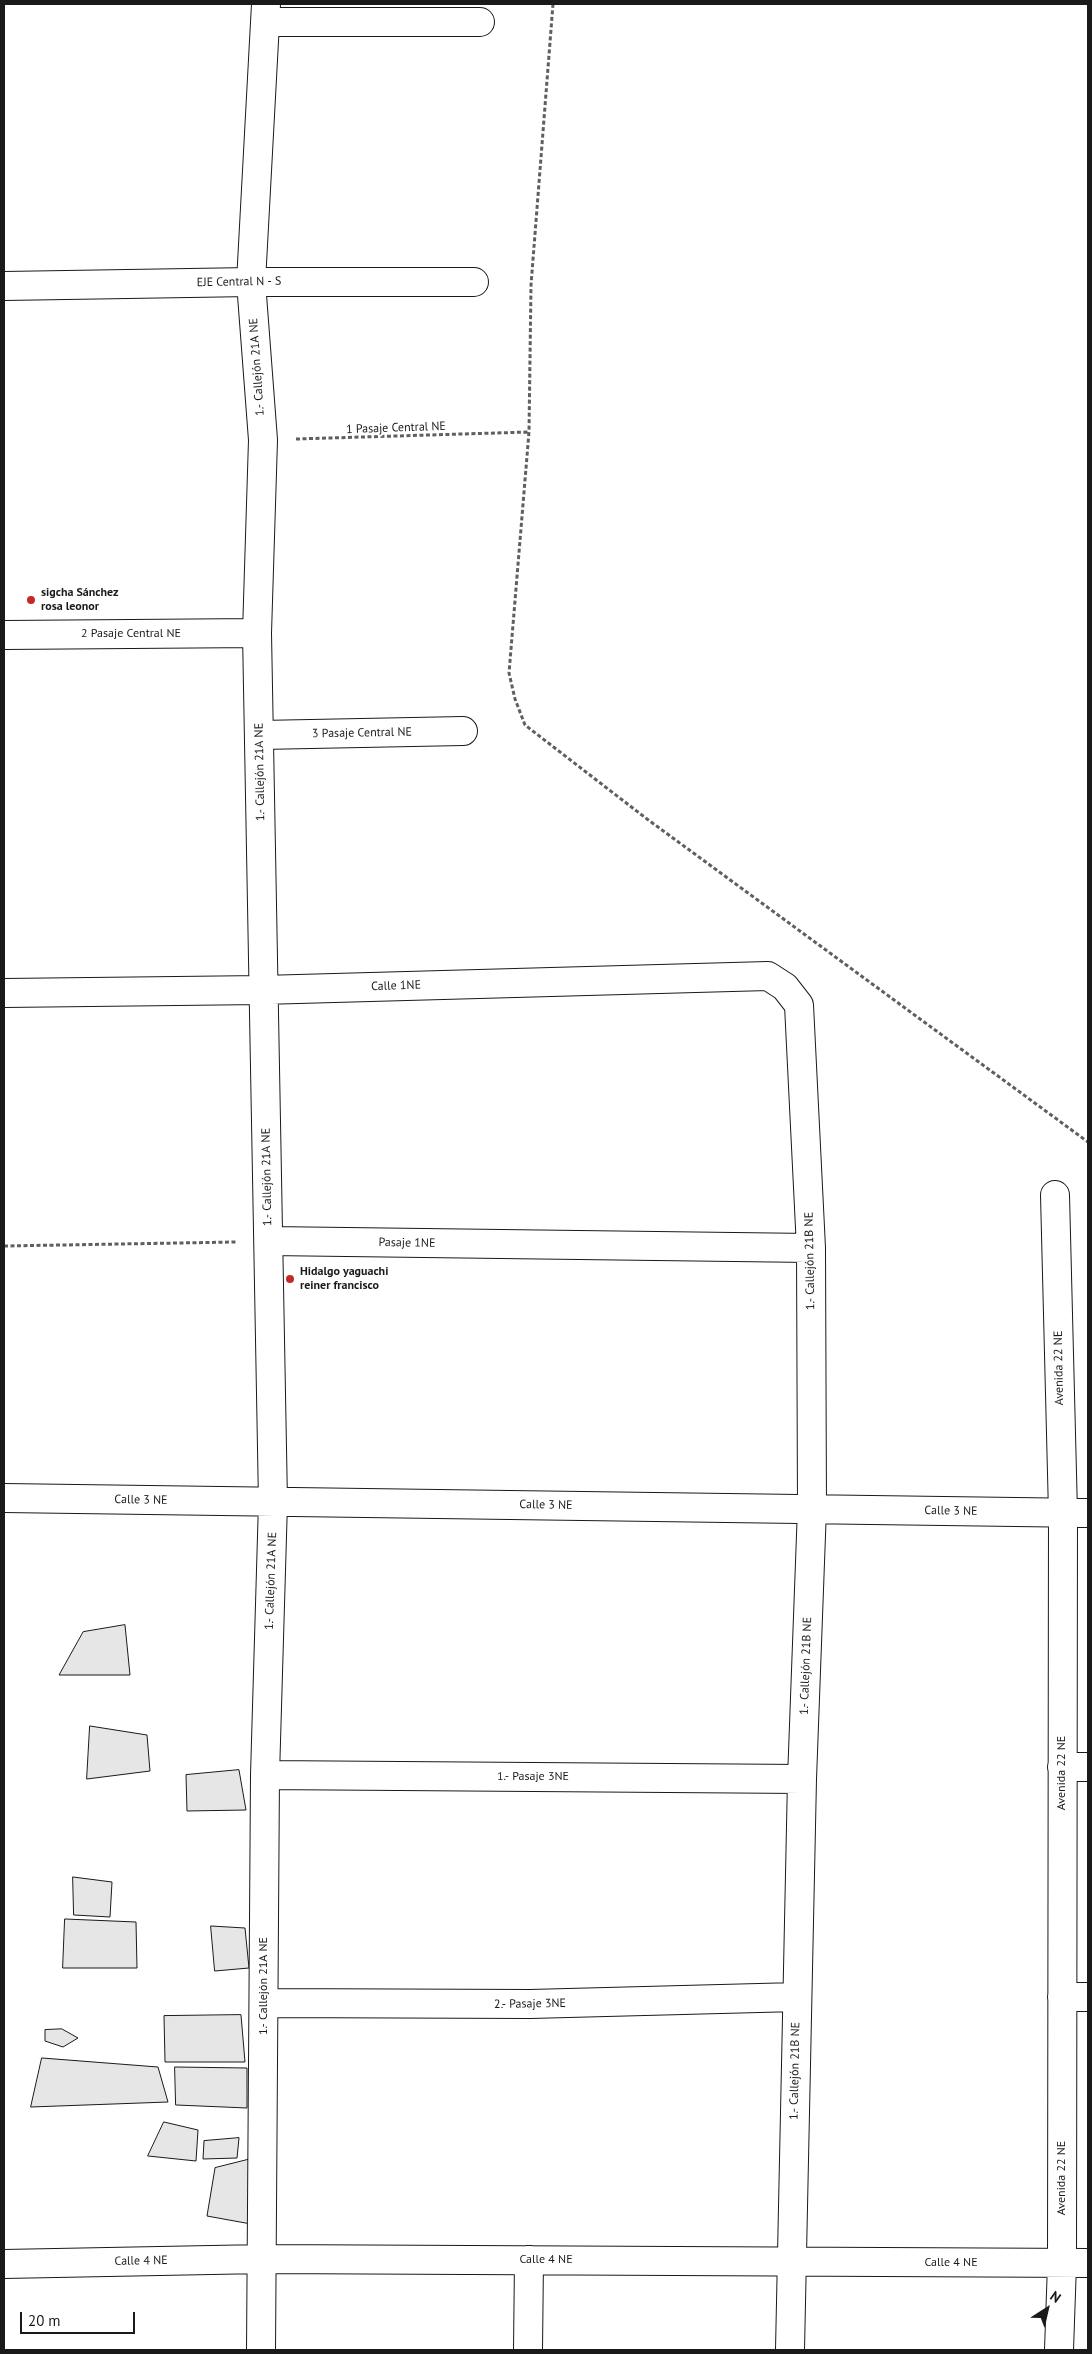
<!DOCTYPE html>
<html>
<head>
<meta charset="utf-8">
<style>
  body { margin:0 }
  #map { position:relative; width:1092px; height:2354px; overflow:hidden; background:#fff; font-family:"PT Sans",sans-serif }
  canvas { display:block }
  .frame { position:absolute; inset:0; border:5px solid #1a1a1a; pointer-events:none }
  .north { position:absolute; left:1022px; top:2284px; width:50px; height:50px; -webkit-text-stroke:4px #fff; paint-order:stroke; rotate:35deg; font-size:14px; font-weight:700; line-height:20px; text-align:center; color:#1a1a1a }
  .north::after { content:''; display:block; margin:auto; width:18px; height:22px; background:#1a1a1a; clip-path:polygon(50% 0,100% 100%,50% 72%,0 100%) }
  .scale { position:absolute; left:20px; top:2312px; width:115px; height:22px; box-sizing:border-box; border:2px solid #1a1a1a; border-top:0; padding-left:6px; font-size:15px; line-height:18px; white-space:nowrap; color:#1a1a1a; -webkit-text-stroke:4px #fff; paint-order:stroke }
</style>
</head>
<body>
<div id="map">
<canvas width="1092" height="2354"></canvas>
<div class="frame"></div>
<div class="north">N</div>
<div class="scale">20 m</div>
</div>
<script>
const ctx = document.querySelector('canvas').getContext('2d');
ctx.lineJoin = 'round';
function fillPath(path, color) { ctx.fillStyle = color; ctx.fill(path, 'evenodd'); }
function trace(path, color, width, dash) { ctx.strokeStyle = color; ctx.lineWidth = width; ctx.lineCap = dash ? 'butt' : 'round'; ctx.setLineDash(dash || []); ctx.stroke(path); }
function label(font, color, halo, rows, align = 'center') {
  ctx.font = font + ' "PT Sans",sans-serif'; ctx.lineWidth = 4; ctx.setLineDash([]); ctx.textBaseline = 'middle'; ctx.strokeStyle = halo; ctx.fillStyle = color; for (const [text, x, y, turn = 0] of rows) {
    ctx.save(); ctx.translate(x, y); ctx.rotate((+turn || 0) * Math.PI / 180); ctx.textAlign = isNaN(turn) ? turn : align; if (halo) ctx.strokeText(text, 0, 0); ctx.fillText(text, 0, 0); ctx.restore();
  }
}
const building = new Path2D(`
  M125 1625 130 1675H59L83 1632Z
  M90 1726 147 1735 150 1771 87 1779Z
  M239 1770 246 1810 187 1811 186 1775Z
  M73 1877 112 1882 110 1917 74 1915Z
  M65 1919 136 1922 137 1968H63Z
  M211 1926 245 1928 249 1968 215 1971Z
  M241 2015 245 2062H165L164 2016Z
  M62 2029 78 2038 63 2047 45 2041V2030Z
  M42 2058 158 2067 168 2102 31 2107Z
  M175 2067 247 2068V2108L176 2105Z
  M164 2122 198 2130 196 2161 148 2156Z
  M239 2138 237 2158 203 2159 204 2141Z
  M251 2159V2224L207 2216 215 2168Z`);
fillPath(building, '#e6e6e6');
trace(building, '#1a1a1a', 1);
const minor = new Path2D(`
  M266 22H480
  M4 286 251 282H474
  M4 635 257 633
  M260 735 463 731
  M4 993 262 990 768 976 785 987 799 1005 811 1248 812 1508 802 1779 790 2350
  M1055 1195 1063 1513 1062 2264 1059 2350
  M269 1241 811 1248
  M4 1498 1088 1513
  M1062 1767H1088
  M265 1775 802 1779
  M1062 1997H1088
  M264 2003 530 2004 797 1997
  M4 2264 263 2259 1088 2263
  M261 2350 265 1775 273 1502 257 633 263 440 251 282 266 4
  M528 2350 529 2260`);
trace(minor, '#1a1a1a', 30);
trace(new Path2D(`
  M553 4 531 285 529 432 509 673 515 699 525 725 647 819 1088 1142
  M296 439 529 432
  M4 1246 236 1242`), '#5f5f5f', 3, [4, 2.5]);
trace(minor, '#fff', 28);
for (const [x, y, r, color] of [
  [31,600,5,"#c62828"],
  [290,1279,5,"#c62828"]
]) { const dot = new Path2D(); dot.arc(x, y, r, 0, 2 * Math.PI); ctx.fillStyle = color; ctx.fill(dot); trace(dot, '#fff', 2); }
label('12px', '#1a1a1a', '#fff', [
  ["EJE Central N - S",239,282,-1],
  ["1.- Callejón 21A NE",257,367,-94],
  ["1 Pasaje Central NE",396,428,-2],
  ["2 Pasaje Central NE",131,634],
  ["3 Pasaje Central NE",362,733,-1],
  ["1.- Callejón 21A NE",260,772,-91],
  ["Calle 1NE",396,986,-2],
  ["1.- Callejón 21A NE",267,1177,-91],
  ["Pasaje 1NE",407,1243,1],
  ["1.- Callejón 21B NE",810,1261,-91],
  ["Avenida 22 NE",1059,1368,-91],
  ["Calle 3 NE",141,1500,1],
  ["Calle 3 NE",546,1505,1],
  ["Calle 3 NE",951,1511,1],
  ["1.- Callejón 21A NE",271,1581,-88],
  ["1.- Callejón 21B NE",806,1666,-88],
  ["Avenida 22 NE",1062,1773,-90],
  ["1.- Pasaje 3NE",533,1777],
  ["1.- Callejón 21A NE",264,1986,-90],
  ["2.- Pasaje 3NE",530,2004,-1],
  ["1.- Callejón 21B NE",795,2071,-89],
  ["Avenida 22 NE",1062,2178,-90],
  ["Calle 4 NE",546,2260],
  ["Calle 4 NE",141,2261,-1],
  ["Calle 4 NE",951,2263]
]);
label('bold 12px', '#1a1a1a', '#fff', [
  ["sigcha Sánchez",41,593],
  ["rosa leonor",41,607],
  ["Hidalgo yaguachi",300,1272],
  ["reiner francisco",300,1286]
], 'left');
</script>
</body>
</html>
